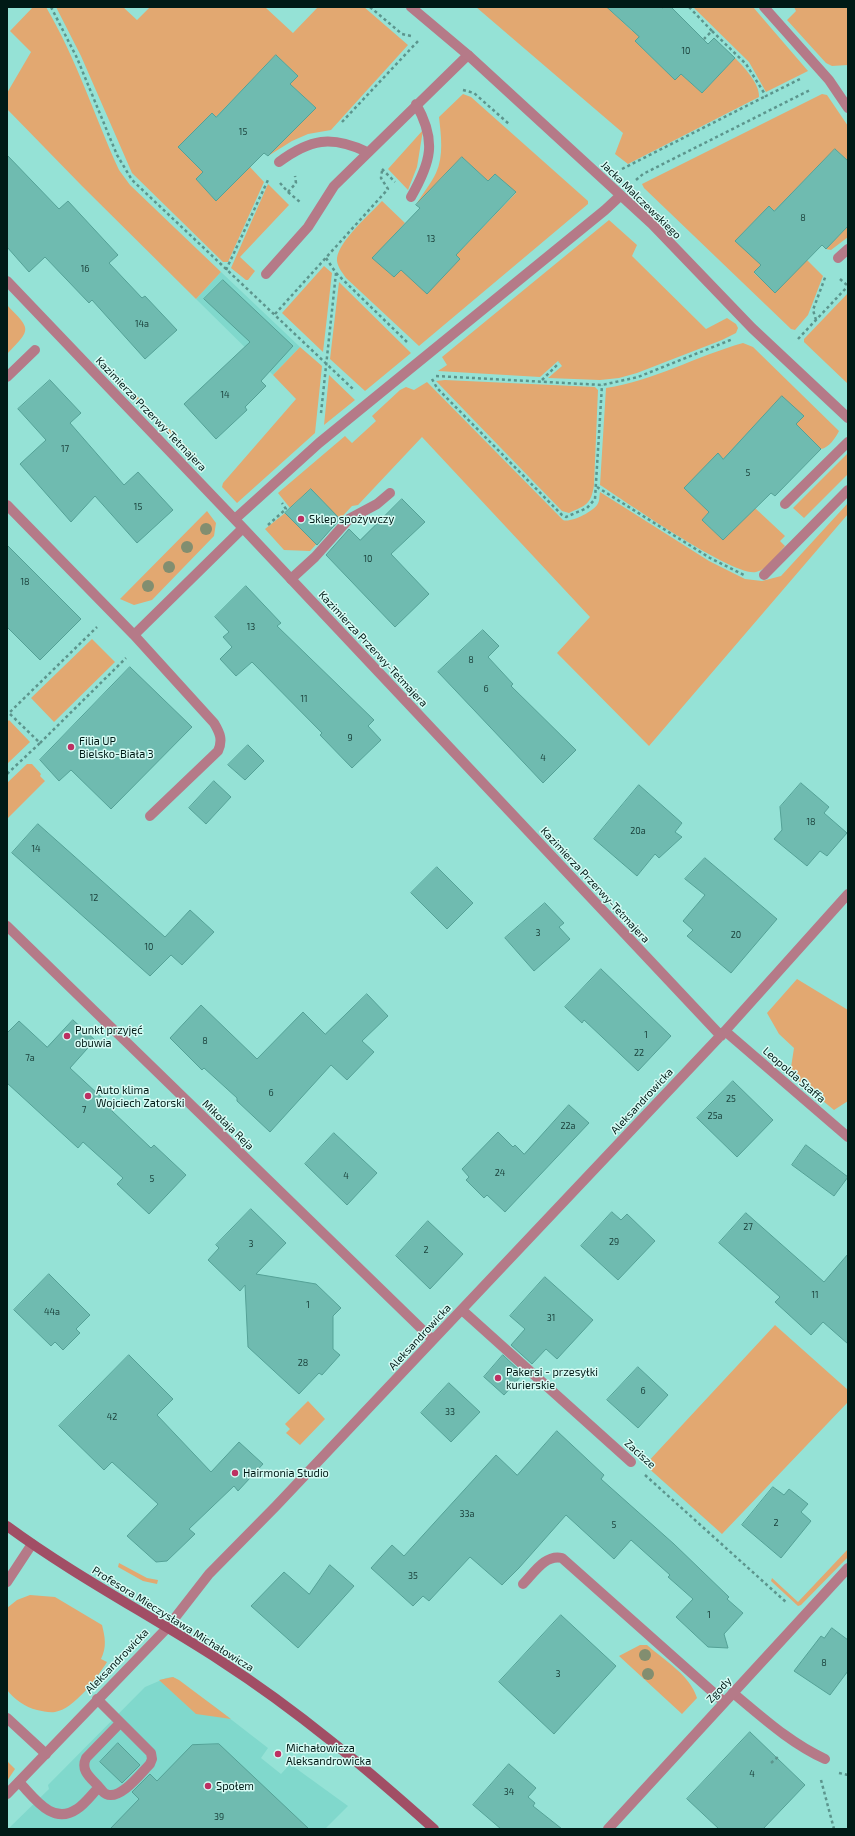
<!DOCTYPE html>
<html>
<head>
<meta charset="utf-8">
<style>
  body { margin:0 }
  #map { position:relative; width:855px; height:1836px; overflow:hidden; background:#95e2d6; font-family:"Exo 2",sans-serif }
  canvas { display:block }
  .frame { position:absolute; inset:0; border:8px solid #001a16; pointer-events:none }
</style>
</head>
<body>
<div id="map">
<canvas width="855" height="1836"></canvas>
<div class="frame"></div>
</div>
<script>
const ctx = document.querySelector('canvas').getContext('2d');
ctx.lineJoin = 'round';
function fillPath(path, color) { ctx.fillStyle = color; ctx.fill(path, 'evenodd'); }
function trace(path, color, width, dash) { ctx.strokeStyle = color; ctx.lineWidth = width; ctx.lineCap = dash ? 'butt' : 'round'; ctx.setLineDash(dash || []); ctx.stroke(path); }
function label(font, color, halo, rows, align = 'center') {
  ctx.font = font + ' "Exo 2",sans-serif'; ctx.lineWidth = 3; ctx.setLineDash([]); ctx.textBaseline = 'middle'; ctx.strokeStyle = halo; ctx.fillStyle = color; for (const [text, x, y, turn = 0] of rows) {
    ctx.save(); ctx.translate(x, y); ctx.rotate((+turn || 0) * Math.PI / 180); ctx.textAlign = isNaN(turn) ? turn : align; if (halo) ctx.strokeText(text, 0, 0); ctx.fillText(text, 0, 0); ctx.restore();
  }
}
fillPath(new Path2D(`
  M221 272 300 347 273 375 196 299Z
  M173 1677 215 1707 268 1748 261 1758 281 1774 290 1764 348 1806 325 1829 9 1828 49 1789 48 1785 145 1687 166 1678Z`), '#80d8cc');
fillPath(new Path2D(`
  M33 7H46C77 60 94 115 119 170L130 185 221 272 196 299 82 186 7 109V93L31 52 10 31Z
  M56 7H123L137 20 150 7H267L266 8 293 33 318 7H364L408 45 331 130 308 134 292 141 268 156 316 108 290 84 298 76 276 55 216 117 212 113 178 147 203 172 196 179 216 201 250 167 264 182 228 262H223L132 173 81 56Z
  M476 7H607L632 31 643 33 635 41 675 80 681 74 702 93 735 58C744 67 760 84 759 97L628 164 615 154 623 133Z
  M693 7H753L808 71 766 92 749 62Z
  M794 7H848V65L832 66 826 63 787 20 796 11Z
  M463 94 471 97 588 201V204L419 346 346 278C342 272 336 265 337 258 339 241 370 214 382 201L405 223 373 258 394 277 401 270 459 259 456 255 516 193 495 174 488 181 462 157 416 205C422 194 431 184 436 173 444 156 441 135 439 117Z
  M822 94 827 95 848 126V161L835 149 774 211 769 206 736 240 761 265 754 273 775 292 807 260 823 276 808 315 795 330 791 329 644 188 642 184Z
  M423 130 417 167 408 190 388 169Z
  M268 184 289 205 240 257 255 271 248 280H246L231 268Z
  M609 220 637 245 632 256 706 329 727 318 736 324 738 328 736 333 722 340 637 373 619 378 600 380 548 378 562 366 558 361 540 377 438 371 447 365 442 357Z
  M848 226V237L831 250 826 249Z
  M324 266 332 273 323 352 282 313Z
  M339 282 411 353 365 391 330 359Z
  M848 293V384L804 342V339Z
  M7 305C31 330 32 328 7 354Z
  M743 343 753 347 839 431C836 437 829 448 821 449L796 424 782 397 723 459 718 454 684 488 709 512 702 520 723 540 755 508 785 536 780 541 785 546C777 555 768 569 756 572 733 577 625 501 600 485L606 388C654 381 696 356 743 343Z
  M300 347 322 366 315 433 237 503 222 487 223 483 296 399 273 375Z
  M329 375 355 400 324 425Z
  M445 380 595 387 598 390 594 485C591 505 586 505 569 513L562 511 436 381Z
  M427 382 563 520C571 523 592 512 597 505 600 501 599 497 600 492L709 561 745 579 762 581 781 576 848 503V514L649 746 557 653 590 617 422 437 358 505 352 506 310 551 284 550 265 529 285 513 306 534 331 510 311 489 290 508 278 493 345 436 352 443 376 421 372 416 400 390 406 387 414 390Z
  M134 393 136 395 198 458H193L134 397Z
  M848 453V474L804 518 793 508Z
  M207 511 216 523 214 536 152 600 134 605 120 599Z
  M92 639 115 662 54 722 31 698Z
  M9 720 30 742 7 764V722Z
  M27 764H32L41 774 40 776 45 781 7 819V783Z
  M797 979 848 1010V1101L834 1110 790 1074 794 1048 779 1034 767 1013Z
  M775 1325 848 1390V1402L722 1534 645 1465Z
  M308 1401 325 1419 300 1445 286 1433 290 1429 285 1424Z
  M848 1549V1557L801 1605 798 1606 771 1581 772 1578 798 1602Z
  M119 1563 147 1578 158 1580 157 1584 143 1581 118 1567Z
  M30 1595 55 1597 102 1625C105 1637 107 1647 101 1659L107 1662C97 1678 74 1709 55 1712 49 1713 43 1711 37 1710 25 1707 14 1699 7 1690V1608L17 1600Z
  M640 1645H647C665 1661 690 1675 697 1698L682 1714 619 1656Z
  M173 1677 179 1680 231 1719 196 1714 159 1680Z
  M7 1761 15 1769 7 1781Z`), '#e2a871');
const building = new Path2D(`
  M607 7H671L708 44 714 38 735 58 702 93 681 74 675 80 635 41 639 37Z
  M276 55 298 76 290 84 316 108 268 156 264 153 216 201 196 179 203 172 178 147 212 113 216 117Z
  M835 149 848 161V226L826 249 822 245 775 293 754 272 761 265 735 241 769 206 774 211Z
  M7 155 59 209 68 201 118 255 109 263 142 298 145 296 177 330 145 359 92 300 89 303 45 257 29 272 7 247Z
  M462 157 488 181 495 174 516 192 456 255 460 259 427 294 401 270 394 277 372 258 420 208 416 205Z
  M223 280 293 346 261 381 266 386 245 407 247 410 216 439 184 404 250 342 204 299Z
  M50 380 81 413 70 423 124 485 138 472 173 510 137 543 95 496 71 522 20 464 46 440 18 409Z
  M782 396 804 416 796 424 821 449 775 496 771 493 723 540 702 520 709 512 684 488 718 453 723 459Z
  M311 489 340 519 317 545 285 513Z
  M402 499 425 522 391 554 429 594 395 627 326 555 349 529 360 540Z
  M7 545 81 619 40 660 7 627Z
  M246 586 281 623 277 626 374 720 368 726 381 740 352 768 320 735 322 733 252 662 236 676 220 659 232 647 223 637 229 632 215 617Z
  M483 630 499 646 488 657 513 684 511 686 576 750 543 783 438 672Z
  M130 667 192 727 111 809 71 770 59 781 40 760Z
  M248 745 264 761 245 780 228 765Z
  M214 781 231 797 206 824 189 808Z
  M801 783 829 807 824 813 847 833 827 856 820 851 807 866 774 839 782 830 780 807Z
  M639 785 682 823 675 832 682 837 659 858 655 854 637 876 594 839Z
  M38 824 165 937 190 910 214 932 182 965 171 955 150 976 12 853Z
  M705 858 777 919 731 973 687 936 693 930 683 921 705 895 685 879Z
  M437 867 473 903 447 929 411 893Z
  M545 903 564 923 559 927 570 939 534 971 505 938Z
  M601 969 671 1036 638 1071 584 1020 582 1023 565 1007Z
  M367 994 388 1016 362 1041 374 1052 347 1080 331 1065 270 1132 237 1101V1098L204 1068 202 1070 170 1038 201 1005 257 1059 303 1012 325 1034Z
  M73 1020 95 1040 70 1068 114 1109 112 1111 151 1148 154 1145 186 1175 149 1214 117 1184 123 1178 83 1142 78 1148 7 1083V1033L19 1021 47 1047Z
  M733 1081 773 1120 737 1157 697 1118Z
  M569 1105 589 1123 505 1212 487 1195 484 1198 466 1180 469 1177 462 1169 498 1132 513 1147 515 1145 524 1154Z
  M334 1133 377 1173 347 1205 305 1164Z
  M806 1145 848 1177 834 1196 792 1165Z
  M251 1209 286 1243 256 1274 316 1284 341 1308 333 1316V1349L340 1355 322 1375 319 1373 299 1394 248 1347 245 1285 240 1291 208 1260 219 1248 216 1245Z
  M612 1212 621 1220 627 1214 655 1241 618 1280 581 1246Z
  M746 1213 824 1282 848 1254V1344L823 1322 811 1335 775 1302 780 1297 719 1243Z
  M428 1221 463 1254 430 1289 396 1256Z
  M49 1274 90 1315 76 1329 80 1333 63 1350 55 1342 51 1346 14 1310Z
  M545 1277 593 1320 557 1359 546 1349 532 1364 511 1345 525 1329 510 1316Z
  M129 1355 173 1399 157 1415 211 1472 239 1442 263 1464 238 1491 234 1486 189 1529 195 1534 167 1561 156 1562 127 1536 158 1504 112 1462 104 1470 59 1426Z
  M503 1355 523 1374 504 1395 484 1377Z
  M638 1367 668 1395 638 1428 607 1400Z
  M449 1383 480 1412 451 1442 421 1413Z
  M557 1431 604 1475 601 1479 674 1544 729 1597 727 1599 743 1613 724 1634 728 1648 708 1647 676 1617 693 1599 668 1577 670 1575 631 1540 614 1559 566 1515 519 1568 502 1585 470 1557 429 1601 423 1596 413 1606 371 1568 392 1545 404 1556 496 1455 517 1475Z
  M773 1487 784 1495 789 1489 808 1504 801 1512 811 1521 781 1558 742 1525Z
  M330 1565 354 1586 298 1648 251 1606 284 1572 309 1594Z
  M561 1615 616 1666 554 1734 499 1682Z
  M832 1628 848 1640V1671L830 1695 794 1671 821 1636 824 1638Z
  M750 1732 805 1785 763 1829H719L687 1799Z
  M118 1743 140 1765 122 1783 100 1762Z
  M219 1744 309 1829H110L139 1799 132 1792 150 1774 157 1781 192 1745Z
  M509 1764 536 1788 528 1797 535 1803 533 1806 562 1829H501L473 1805Z`);
fillPath(building, '#6fbbb0');
trace(building, '#54a196', 1);
trace(new Path2D(`
  M51 7 77 58 117 155 132 180 353 389
  M370 7 402 34 411 36
  M662 7H663
  M689 7 712 31 704 39
  M712 31 746 64 766 96 800 79
  M463 90 474 93 509 124
  M342 122 419 40
  M382 169 395 182
  M622 169 766 96
  M636 180 643 174 810 90
  M280 183 288 192 296 183 295 176
  M288 192 300 202
  M326 258 336 273 408 343
  M226 270 268 180
  M840 279 848 286
  M275 314 388 189 381 178 382 171
  M816 320 813 310 826 275
  M798 339 848 286
  M436 376 602 385 638 377 733 339
  M432 379 437 388 562 515 566 517 587 508 595 499 602 385
  M542 380 559 363
  M321 413 336 273
  M597 487 710 558 744 575
  M268 525 286 509 282 503
  M40 743 126 658
  M7 774 40 743 9 713 97 627
  M645 1475 787 1603
  M771 1763 779 1756
  M839 1773 848 1775
  M821 1780 834 1829`), '#5c958d', 2.5, [3, 3]);
trace(new Path2D(`
  M764 7 829 80 848 108
  M279 162C310 139 331 135 367 152
  M411 197C431 162 437 141 416 104
  M838 258 848 249
  M266 274 308 227 334 186 468 55
  M785 504 848 442
  M235 519 319 443 605 210 620 196
  M764 575 848 490
  M291 579 315 557 349 519 377 504 390 493
  M7 1582 32 1544
  M523 1584C534 1573 545 1554 562 1558L724 1702
  M733 1693C762 1717 790 1743 825 1759
  M7 1718 46 1754
  M19 1782C34 1797 52 1826 77 1809 85 1804 92 1794 99 1787 101 1789 103 1793 106 1794 120 1801 141 1773 150 1764L152 1759 151 1753 97 1699
  M99 1787C91 1778 80 1771 86 1758L120 1723`), '#b57a88', 10);
trace(new Path2D(`
  M411 7 468 55 652 224 752 328 848 418
  M7 281 243 528 721 1036
  M7 377 35 350
  M7 505 134 635 243 528
  M134 635 214 723C220 733 223 740 218 751L150 816
  M7 926 433 1340
  M725 1031 848 1137
  M462 1310 631 1462
  M7 1794 167 1628 209 1574 276 1506 725 1031 848 894
  M608 1829 848 1568`), '#b57a88', 10);
trace(new Path2D(`
  M7 1526C75 1576 150 1615 221 1661 297 1710 367 1769 434 1829`), '#a14e65', 10);
ctx.fillStyle = '#828e70';
for (const [x, y] of [
  [206,529],
  [187,547],
  [169,567],
  [148,586],
  [645,1655],
  [648,1674]
]) { ctx.beginPath(); ctx.arc(x, y, 6, 0, 2 * Math.PI); ctx.fill(); }
for (const [x, y, r, color] of [
  [301,519,4,"#bd3062"],
  [71,747,4,"#bd3062"],
  [67,1036,4,"#bd3062"],
  [88,1096,4,"#bd3062"],
  [498,1378,4,"#bd3062"],
  [235,1473,4,"#bd3062"],
  [278,1754,4,"#bd3062"],
  [208,1786,4,"#bd3062"]
]) { const dot = new Path2D(); dot.arc(x, y, r, 0, 2 * Math.PI); ctx.fillStyle = color; ctx.fill(dot); trace(dot, '#d6fbf4', 1.5); }
label('9px', '#1c423c', null, [
  ["10",686,51],
  ["15",243,132],
  ["8",803,218],
  ["13",431,239],
  ["16",85,269],
  ["14a",142,324],
  ["14",225,395],
  ["17",65,449],
  ["5",748,473],
  ["15",138,507],
  ["10",368,559],
  ["18",25,582],
  ["13",251,627],
  ["8",471,660],
  ["6",486,689],
  ["11",304,699],
  ["9",350,738],
  ["4",543,758],
  ["18",811,822],
  ["20a",638,831],
  ["14",36,849],
  ["12",94,898],
  ["3",538,933],
  ["20",736,935],
  ["10",149,947],
  ["1",646,1035],
  ["8",205,1041],
  ["22",639,1053],
  ["7a",30,1058],
  ["6",271,1093],
  ["25",731,1099],
  ["7",84,1110],
  ["25a",715,1116],
  ["22a",568,1126],
  ["24",500,1173],
  ["4",346,1176],
  ["5",152,1179],
  ["27",748,1227],
  ["29",614,1242],
  ["3",251,1244],
  ["2",426,1250],
  ["11",815,1295],
  ["1",308,1305],
  ["44a",52,1312],
  ["31",551,1318],
  ["28",303,1363],
  ["6",643,1391],
  ["33",450,1412],
  ["42",112,1417],
  ["33a",467,1514],
  ["2",776,1523],
  ["5",614,1525],
  ["35",413,1576],
  ["1",709,1615],
  ["8",824,1663],
  ["3",558,1674],
  ["4",752,1774],
  ["34",509,1792],
  ["39",219,1817]
]);
label('11px', '#001a16', '#d6fbf4', [
  ["Jacka Malczewskiego",641,200,44],
  ["Kazimierza Przerwy-Tetmajera",151,414,46],
  ["Kazimierza Przerwy-Tetmajera",373,649,47],
  ["Kazimierza Przerwy-Tetmajera",595,885,47],
  ["Leopolda Staffa",794,1075,41],
  ["Aleksandrowicka",642,1101,-47],
  ["Mikołaja Reja",228,1125,44],
  ["Aleksandrowicka",420,1337,-47],
  ["Zacisze",640,1454,42],
  ["Profesora Mieczysława Michałowicza",173,1619,32],
  ["Aleksandrowicka",117,1661,-46],
  ["Zgody",719,1690,-47]
]);
label('11px', '#001a16', '#d6fbf4', [
  ["Sklep spożywczy",309,519],
  ["Filia UP",79,741],
  ["Bielsko-Biała 3",79,754],
  ["Punkt przyjęć",75,1030],
  ["obuwia",75,1043],
  ["Auto klima",96,1090],
  ["Wojciech Zatorski",96,1103],
  ["Pakersi - przesyłki",506,1372],
  ["kurierskie",506,1385],
  ["Hairmonia Studio",243,1473],
  ["Michałowicza",286,1748],
  ["Aleksandrowicka",286,1761],
  ["Społem",216,1786]
], 'left');
</script>
</body>
</html>
